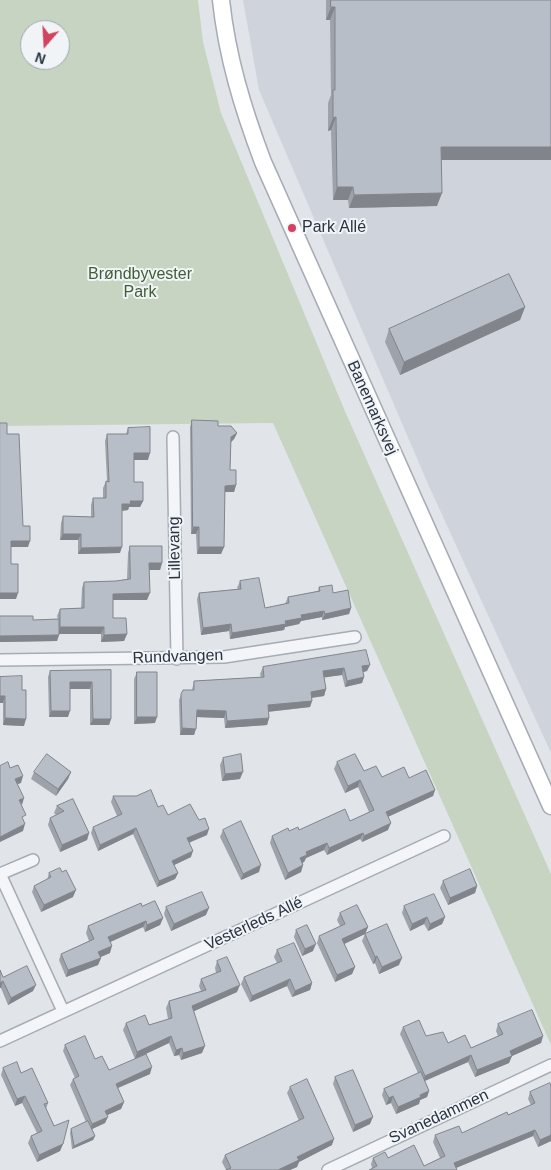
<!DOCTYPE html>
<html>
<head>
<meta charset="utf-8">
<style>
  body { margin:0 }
  #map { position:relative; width:551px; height:1170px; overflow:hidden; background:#e1e5ea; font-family:Arial,sans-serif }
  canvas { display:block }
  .north { position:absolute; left:20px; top:20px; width:50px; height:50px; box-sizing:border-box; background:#f1f4f7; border:1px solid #a1a7af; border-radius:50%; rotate:199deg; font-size:14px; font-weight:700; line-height:20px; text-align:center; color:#293342 }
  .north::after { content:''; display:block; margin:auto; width:18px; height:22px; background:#d2435e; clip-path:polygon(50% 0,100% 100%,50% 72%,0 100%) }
</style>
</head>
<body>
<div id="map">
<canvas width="551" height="1170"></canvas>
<div class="north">N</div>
</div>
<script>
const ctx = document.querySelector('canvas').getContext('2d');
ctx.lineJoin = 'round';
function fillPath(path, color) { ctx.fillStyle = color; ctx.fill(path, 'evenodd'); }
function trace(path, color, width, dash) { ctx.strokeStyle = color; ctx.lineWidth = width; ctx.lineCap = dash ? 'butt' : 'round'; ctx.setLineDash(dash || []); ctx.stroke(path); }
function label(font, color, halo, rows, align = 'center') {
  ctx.font = font + ' Arial,sans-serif'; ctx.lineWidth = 4; ctx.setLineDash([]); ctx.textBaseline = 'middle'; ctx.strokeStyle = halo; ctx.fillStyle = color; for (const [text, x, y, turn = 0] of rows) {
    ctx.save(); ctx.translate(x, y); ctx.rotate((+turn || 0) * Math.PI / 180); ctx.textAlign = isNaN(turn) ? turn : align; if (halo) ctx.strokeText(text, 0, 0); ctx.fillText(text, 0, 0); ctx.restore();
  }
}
fillPath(new Path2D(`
  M243 0H551V753L428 484 259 90Z`), '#cfd4dc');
fillPath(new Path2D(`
  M0 0H198L203 42 221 113 344 409 551 874V1045L273 423 0 426ZM30 30H60V60H30Z`), '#c7d4c2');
const street = new Path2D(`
  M173 437 177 659
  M0 660 224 657 355 637
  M0 874 63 1011
  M0 874 33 860
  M0 1041 444 836
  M328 1170 551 1065`);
const secondary = new Path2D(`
  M221 0C227 57 243 109 263 162L551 806`);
trace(street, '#a6acb4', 14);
trace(secondary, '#a6acb4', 19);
trace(street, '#f4f5f8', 11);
trace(secondary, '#fff', 16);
fillPath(new Path2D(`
  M326 0H551V160H441L437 206 349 208 348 200H333L331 130 328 131V103L331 95 330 20H326Z
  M525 307 520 320 400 375 385 342 389 329Z
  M192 420 237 433 234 439 231 442 230 470 236 485 234 492H225L224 547 221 554H197L196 534H191L190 427Z
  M128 428 148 460H134V482L143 501 140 507H129L128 510 122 511 120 553 78 554V540H60L61 523 63 516 91 517V505L93 498H103V488L106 481H107L105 441 107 434H126Z
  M130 546 162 563 160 570H149L147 600H113V618L127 634 124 641 101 642V634H59L57 641 0 642V616L33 620 58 619 57 616 60 609 81 608 82 588 84 582 116 581 127 579 128 553Z
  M240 581 265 608 285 604 288 597 318 591 319 587 333 593 351 608 349 614 322 620V617L301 621 299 624 285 627 284 630 230 639 229 631 201 635 197 599 199 593 238 589 237 588Z
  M366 650 367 671 363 672 364 677 362 683 345 687 342 675 324 677 326 689 324 696 312 698V701L310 707 268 712 269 718 267 725 225 728 224 718 197 717 194 735H180L179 700 183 690H192L194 681 261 677 260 674 263 667Z
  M111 670V719L109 725H90V689H70L68 717H49L48 677 50 671Z
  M137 672 155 723 134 724V679Z
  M0 677 22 690 24 726 3 725V703Z
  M223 758 240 779 222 781 220 765Z
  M337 762 382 777 409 778 435 790 433 796 388 817V830L362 842 360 839 327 855 324 850 306 858 304 862 302 863 303 865 301 872 285 880 270 843 272 836 289 831 299 830 350 821 369 812 358 787 345 793 334 769Z
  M34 772H71L68 779 56 796 31 779Z
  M113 796 158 807 168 815 207 835 189 843 191 857 174 865 178 873 175 879 157 887 133 834 98 851 91 833 93 827 117 816 111 802Z
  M73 799 89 833 87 840 60 852 48 825 50 818 56 815 54 813 57 806Z
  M223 830 259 872 241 880 220 837Z
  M62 872 73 897 41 912 32 892 34 886 47 880 49 873Z
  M443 881 477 886 475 893 448 905 440 888Z
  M142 906 163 918 160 925 145 932 143 927 110 942V953L100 957 101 958 98 965 66 977 59 960 61 954 89 941 86 933 88 926Z
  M404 906 445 917 442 924 428 931 424 924 410 931 402 913Z
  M166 907 206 915 171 931 164 914Z
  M340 913 368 927 365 934 344 944 355 967 352 974 335 982 317 943 319 936 340 926 337 920Z
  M296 930 313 951 302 956 294 937Z
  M365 934 399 965 379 974 375 963 373 964 362 941Z
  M277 950 312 983 310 990 292 997 287 986 250 1002 241 984 244 977 277 963 274 957Z
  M217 961 237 992 194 1011 202 1053 181 1060 179 1055 174 1056 169 1043 135 1059 123 1030 126 1023 149 1025 168 1019 166 1008 169 1001 201 991 199 986 201 979 216 973 215 968Z
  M0 970 3 977 33 991 8 1005 1 988H0Z
  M498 1024 543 1036 541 1043 512 1056 509 1063 475 1077 468 1062 425 1081 429 1091 427 1097 420 1100 419 1104 396 1114 391 1103 386 1105 382 1095 384 1089 418 1073 400 1034 403 1027 426 1036 448 1043 471 1048 498 1036 496 1031Z
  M65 1045 95 1059 109 1070 150 1074 118 1088 124 1102 121 1109 107 1115 105 1123 92 1129 95 1136 93 1140 72 1149 70 1133 71 1129 86 1122 70 1085 73 1079 75 1078 63 1051Z
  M3 1068 21 1073 48 1103 46 1109 63 1144 60 1151 37 1162 28 1143 31 1136 37 1133 22 1103 15 1106 1 1075Z
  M335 1077 370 1124 353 1132 333 1084Z
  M551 1086V1141L538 1147 533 1136 456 1168H372L371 1164 373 1158H388L424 1166 440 1158 433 1142 435 1135 462 1133 508 1115 531 1105 528 1099 530 1092Z
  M290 1087 332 1145 299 1162 297 1167 290 1170H226L222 1162 225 1155 299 1121 287 1093Z`), '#9ea3ab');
fillPath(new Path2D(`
  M331 7H335L330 20H326Z
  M336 117 331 130 328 131 333 118Z
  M441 147H551V160H436Z
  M337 187H353L348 200H333Z
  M442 193 437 206 349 208 354 195Z
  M525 307 520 320 400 375 404 362Z
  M237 433 234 439 229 444 231 437Z
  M134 453H150L148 460H132Z
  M236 485 234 492H222L225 486Z
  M130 501H143L140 507H129L128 510 119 511 122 504Z
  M193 527H199L196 534H191Z
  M63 534H81L78 540H60Z
  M11 541H30L28 547H9Z
  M122 547 120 553 78 554 81 548Z
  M199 547H224L221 554H197Z
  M149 563H162L160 570H147Z
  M0 593H18L16 599H0Z
  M150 593 147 600H110L113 594Z
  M351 608 349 614 322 620 325 614Z
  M324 611 322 617 301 621 299 624 285 627 284 630 230 639 232 633 285 621 301 615Z
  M231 624 229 631 201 635 203 628Z
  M60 627H104L101 634H58Z
  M127 634 124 641 101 642 104 635Z
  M59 635 57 641 0 642V636Z
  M370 665 367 671 359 673 362 666Z
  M344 668 342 675 321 678 323 671Z
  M364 677 362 683 345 687 347 681Z
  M70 682H92L90 689H67Z
  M326 689 324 696 308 698 311 692Z
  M0 696H5L3 703H0Z
  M312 701 310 707 265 712 268 705Z
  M197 710 226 711 224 718 195 717Z
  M51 711H70L68 717H49Z
  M137 717H157L155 723 134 724Z
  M5 718 26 719 24 726 3 725Z
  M269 718 267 725 225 728 227 721Z
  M93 719H111L109 725H90Z
  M182 728 196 729 194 735H180Z
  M71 772 68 779 56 796 58 789Z
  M243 772 240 779 222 781 225 774Z
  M23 776 21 783 13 786 15 779Z
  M360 780 358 787 345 793 348 786Z
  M435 790 433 796 383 819 386 812Z
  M24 798 22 805 19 800Z
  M391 823 388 830 362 842 364 836Z
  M25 824 23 831 0 842V837Z
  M136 828 133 834 98 851 100 845Z
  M209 829 207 835 185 844 187 838Z
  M89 833 87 840 60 852 62 845Z
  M363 833 360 839 327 855 329 848Z
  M327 843 324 850 306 858 304 862 298 865 300 858 306 852Z
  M193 851 191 857 170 867 172 861Z
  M261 865 259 872 241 880 243 874Z
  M303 865 301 872 285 880 288 873Z
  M178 873 175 879 157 887 159 881Z
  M477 886 475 893 448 905 450 898Z
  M76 890 73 897 41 912 44 905Z
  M209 908 206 915 171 931 174 924Z
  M427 917 424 924 410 931 412 924Z
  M445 917 442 924 428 931 430 924Z
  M163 918 160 925 145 932 147 925Z
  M146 921 143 927 106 944 108 937Z
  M368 927 365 934 340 946 342 939Z
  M316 944 313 951 302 956 305 949Z
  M112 946 110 953 96 959 98 952Z
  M377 956 375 963 373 964 375 957Z
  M101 958 98 965 66 977 68 970Z
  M402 958 399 965 379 974 382 967Z
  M355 967 352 974 335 982 337 975Z
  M290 979 287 986 250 1002 252 996Z
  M3 981 1 988H0V983Z
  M312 983 310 990 292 997 295 991Z
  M36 985 33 991 8 1005 11 998Z
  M240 985 237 992 190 1013 192 1006Z
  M171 1036 169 1043 135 1059 137 1052Z
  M543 1036 541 1043 512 1056 509 1063 475 1077 477 1070 510 1051Z
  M205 1046 202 1053 181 1060 183 1053Z
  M182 1048 179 1055 174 1056 176 1050Z
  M471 1055 468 1062 422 1082 425 1076Z
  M152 1067 150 1074 113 1090 116 1084Z
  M429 1091 427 1097 420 1100 419 1104 396 1114 398 1107 420 1095Z
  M25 1096 22 1103 15 1106 17 1099Z
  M393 1096 391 1103 386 1105 389 1098Z
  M124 1102 121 1109 103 1117 105 1111Z
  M108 1117 105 1123 90 1130 92 1124Z
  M373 1117 370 1124 353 1132 355 1125Z
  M535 1130 533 1136 451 1170 454 1163Z
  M551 1135V1141L538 1147 540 1140Z
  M95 1136 93 1140 72 1149 74 1146Z
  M334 1139 332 1145 299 1162 297 1167 290 1170H278L297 1157Z
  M63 1144 60 1151 37 1162 39 1155Z`), '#81858b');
const building = new Path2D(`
  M331 0H551V147H441L442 193 354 195 353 187H337L336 117 333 118V90H335V7H331Z
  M509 274 525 307 404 362 389 329Z
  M192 420 218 421V426H231L237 433 231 437 230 470H236V485L225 486 224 547H199V527H193Z
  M0 423H7V434H19L23 526H30V541H11V564H18V593H0Z
  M150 427V453H134V482H143V501H130L131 504H122V547L81 548V534H63V516L94 517 93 498H106V481L109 482 107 434H128V428Z
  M130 546H162V563H149L150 593 113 594V618H126L127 634 104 635V627H60V609L84 608V582L116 581 130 579Z
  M259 578 265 608 289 603 288 597 320 591 319 587 332 585 333 593 348 590 351 608 325 614 324 611 301 615 302 618 285 621 286 624 232 633 231 624 203 628 199 593 241 589 240 581Z
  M0 616H33V620L59 619V635L0 636Z
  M366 650 370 665 362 666 364 677 347 681 344 668 323 671 326 689 311 692 312 701 268 705 269 718 227 721 226 711 197 710 196 729 182 728 181 694 183 690H194V681L264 677 263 667Z
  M111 670V719H93L92 682H70V711H51L50 671Z
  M137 672H157V717H137Z
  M22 676V690H26V719L5 718V696H0V677Z
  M47 754 71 772 58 789 34 772Z
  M241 754 243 772 225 774 223 758Z
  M355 754 364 771 376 766 382 777 404 767 409 778 426 770 435 790 386 812 391 823 364 836 363 833 329 848 327 843 306 852 307 855 300 858 303 865 288 873 272 836 288 828 289 831 298 827 299 830 345 809 350 821 374 810 360 780 348 786 337 762Z
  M8 762 10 768 18 765 23 776 15 779 24 798 19 800 26 815 22 817 25 824 0 837V766Z
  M151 790 158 807 163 805 168 815 190 804 199 820 205 818 209 829 187 838 193 851 172 861 178 873 159 881 136 828 100 845 93 827 122 814 113 796H136Z
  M73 799 89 833 62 845 50 818 64 811 57 806Z
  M241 821 261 865 243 874 223 830Z
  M60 868 62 872 66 870 76 890 44 905 34 886 51 877 49 873Z
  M470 869 477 886 450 898 443 881Z
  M202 892 209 908 174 924 166 907Z
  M434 894 445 917 430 924 427 917 412 924 404 906Z
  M155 901 163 918 147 925 146 921 108 937 112 946 98 952 101 958 68 970 61 954 94 939 88 926 141 903 142 906Z
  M357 905 368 927 342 939 355 967 337 975 319 936 345 924 340 913Z
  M387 924 402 958 382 967 377 956 375 957 365 934Z
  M307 925 316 944 305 949 296 930Z
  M294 943 312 983 295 991 290 979 252 996 244 977 282 961 277 950Z
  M227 957 240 985 192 1006 205 1046 183 1053 182 1048 176 1050 171 1036 137 1052 126 1023 145 1015 149 1025 172 1018 169 1001 206 990 201 979 221 971 217 961Z
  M27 966 36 985 11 998 3 981 0 983V970L3 977Z
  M532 1010 543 1036 510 1051 512 1056 477 1070 471 1055 425 1076 403 1027 419 1020 426 1036 443 1032 448 1043 465 1035 471 1048 503 1034 498 1024Z
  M85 1036 95 1059 102 1056 109 1070 146 1054 152 1067 116 1084 124 1102 105 1111 108 1117 92 1124 73 1079 79 1076 65 1045Z
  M17 1062 21 1073 32 1068 48 1103 44 1104 54 1126 69 1120 63 1144 39 1155 31 1136 42 1131 25 1096 17 1099 3 1068Z
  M353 1070 373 1117 355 1125 335 1077Z
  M421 1072 429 1091 420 1095 421 1097 398 1107 393 1096 389 1098 384 1089Z
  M307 1079 334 1139 297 1157 299 1160 278 1170H226L231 1168 225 1155 304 1118 290 1087Z
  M550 1083 551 1086V1135L540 1140 535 1130 454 1163 457 1170H369L377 1166 373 1158 385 1152 388 1158 414 1145 424 1166 445 1156 435 1135 459 1126 462 1133 507 1112 508 1115 535 1103 530 1092Z
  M88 1121 95 1136 74 1146 71 1129Z`);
fillPath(building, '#b8bec7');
trace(building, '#81858b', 1);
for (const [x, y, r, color] of [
  [292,228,5,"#d2435e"]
]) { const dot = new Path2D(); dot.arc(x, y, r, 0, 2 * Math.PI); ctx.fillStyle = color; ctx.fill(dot); trace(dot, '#f1f4f7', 2); }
label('16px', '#293342', '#f1f4f7', [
  ["Park Allé",302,228]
], 'left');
label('16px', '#3f5e36', '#f1f4f7', [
  ["Brøndbyvester",140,275],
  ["Park",140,293]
]);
label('16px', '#293342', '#f1f4f7', [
  ["Banemarksvej",372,408,66],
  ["Lillevang",175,548,-91],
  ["Rundvangen",178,657,-2],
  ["Vesterleds Allé",254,924,-25],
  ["Svanedammen",439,1117,-25]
]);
</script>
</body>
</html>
